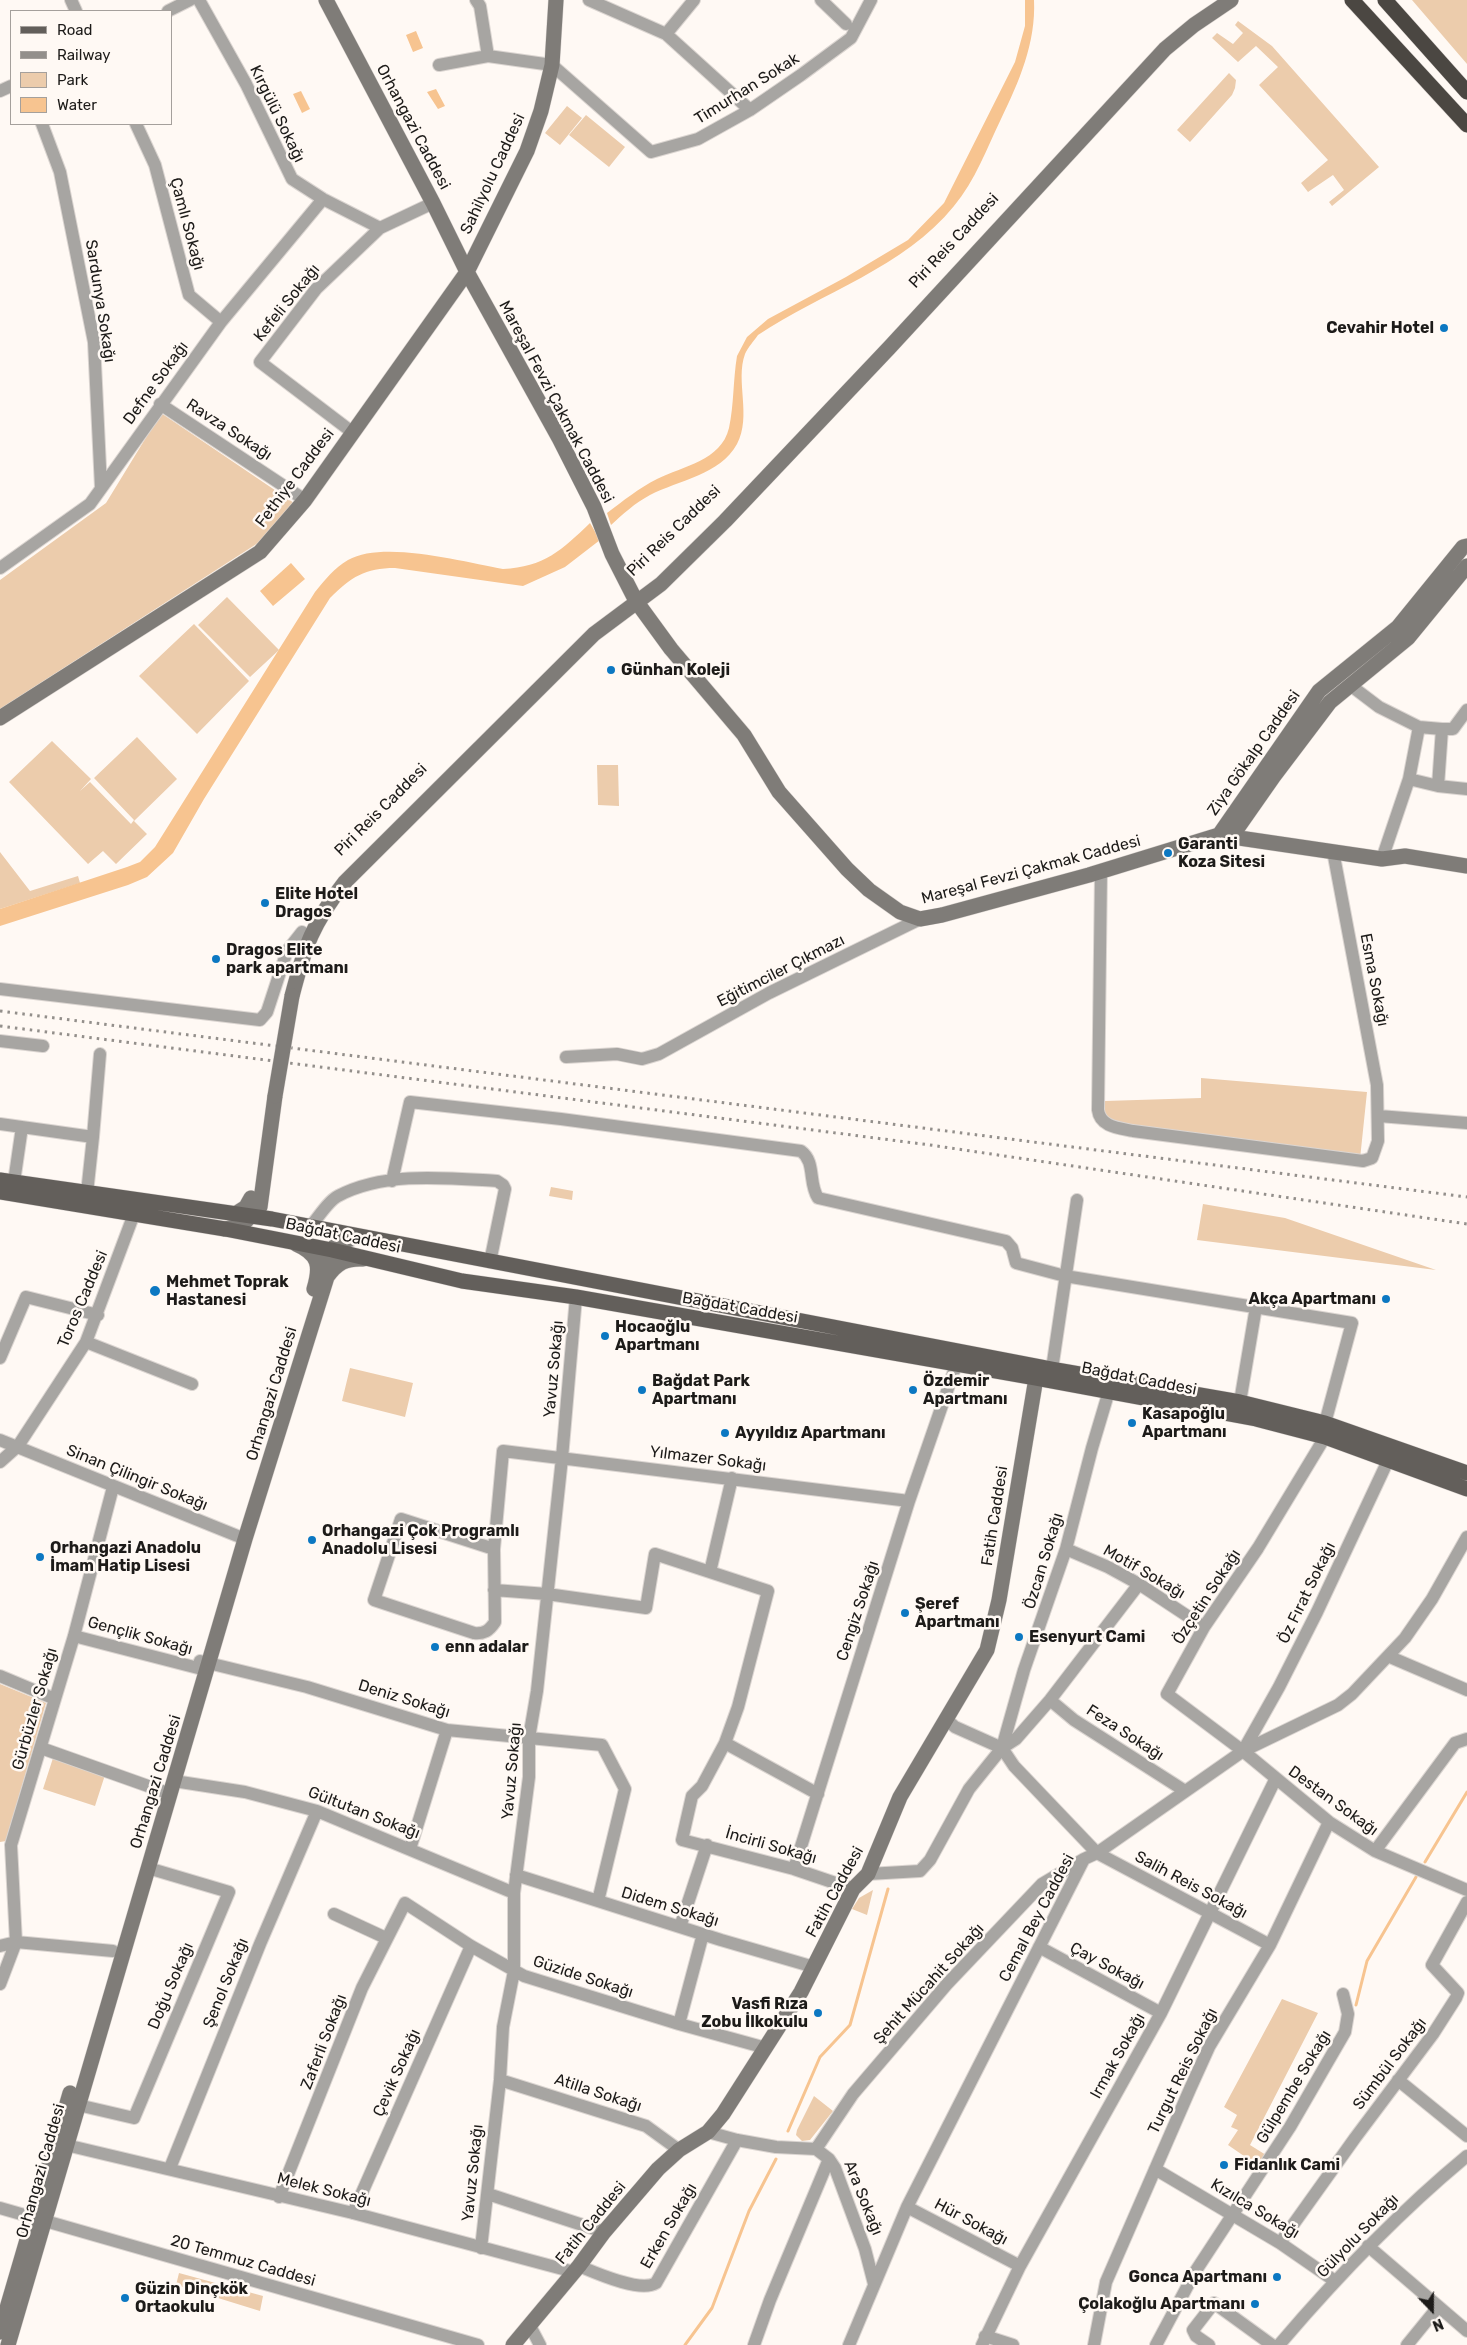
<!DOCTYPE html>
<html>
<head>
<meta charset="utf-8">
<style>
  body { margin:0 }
  #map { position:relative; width:1467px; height:2345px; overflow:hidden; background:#fff9f4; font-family:Rubik,sans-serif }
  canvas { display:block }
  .legend { position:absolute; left:10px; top:10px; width:162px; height:115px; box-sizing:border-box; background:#fff9f4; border:1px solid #a5a09c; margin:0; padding:6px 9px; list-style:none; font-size:15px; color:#1d1b19 }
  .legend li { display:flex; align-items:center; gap:10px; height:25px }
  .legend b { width:25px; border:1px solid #a5a09c }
  .north { position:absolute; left:1407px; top:2285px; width:50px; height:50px; -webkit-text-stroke:4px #fff9f4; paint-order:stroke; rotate:158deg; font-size:14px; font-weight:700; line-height:20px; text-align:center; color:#1d1b19 }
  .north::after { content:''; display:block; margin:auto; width:18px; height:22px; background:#1d1b19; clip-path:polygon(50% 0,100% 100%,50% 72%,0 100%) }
</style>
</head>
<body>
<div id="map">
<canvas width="1467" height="2345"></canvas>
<ul class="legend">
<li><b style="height:6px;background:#635f5b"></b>Road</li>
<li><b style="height:6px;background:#938f8b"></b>Railway</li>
<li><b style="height:14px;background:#ecccac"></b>Park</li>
<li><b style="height:14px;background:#f7c490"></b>Water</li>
</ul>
<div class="north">N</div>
</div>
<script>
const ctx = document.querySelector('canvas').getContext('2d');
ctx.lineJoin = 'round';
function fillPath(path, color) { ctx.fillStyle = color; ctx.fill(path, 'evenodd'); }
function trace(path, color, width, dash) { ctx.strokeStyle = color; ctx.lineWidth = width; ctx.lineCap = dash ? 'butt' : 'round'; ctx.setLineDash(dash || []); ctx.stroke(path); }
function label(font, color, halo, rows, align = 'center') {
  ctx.font = font + ' Rubik,sans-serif'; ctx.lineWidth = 5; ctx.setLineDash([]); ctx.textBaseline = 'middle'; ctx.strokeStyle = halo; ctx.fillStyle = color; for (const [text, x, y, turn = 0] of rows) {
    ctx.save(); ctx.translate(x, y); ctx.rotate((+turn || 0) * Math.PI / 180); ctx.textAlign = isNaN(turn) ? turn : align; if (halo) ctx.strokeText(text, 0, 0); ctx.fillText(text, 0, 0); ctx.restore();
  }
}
fillPath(new Path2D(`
  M1412 0H1467V64Z
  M1238 21 1272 46 1379 167 1332 206 1329 202 1344 190 1333 175 1308 192 1301 183 1328 160 1259 85 1278 67 1256 46 1238 62 1212 38 1217 33 1233 44 1243 33 1235 25Z
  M1229 73 1236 80 1235 88 1232 95 1190 142 1177 130Z
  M567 106 582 118 560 145 545 133Z
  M586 115 625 147 609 167 569 135Z
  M161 413 294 503 258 543 0 709V580L106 503Z
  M227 597 279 650 250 677 198 625Z
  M194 624 249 681 197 734 139 676Z
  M137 737 177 779 134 821 147 834 116 864 103 851 88 864 9 782 52 741 91 779 80 791 90 782 131 824 134 820 94 778Z
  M597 765H618L619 806 598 805Z
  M0 852 30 891 78 876 80 883 0 909Z
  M1201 1078 1367 1092 1360 1159 1117 1124C1106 1118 1103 1114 1105 1101L1201 1098Z
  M551 1187 573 1191 572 1200 549 1196Z
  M1203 1204 1285 1218 1436 1270 1197 1240Z
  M350 1368 413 1383 405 1417 342 1401Z
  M0 1684 46 1703 6 1841 0 1842Z
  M53 1758 105 1775 95 1806 43 1789Z
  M873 1890 867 1915 852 1909 859 1898Z
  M1282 1999 1318 2013 1250 2145 1266 2155 1260 2167 1228 2145 1238 2130 1231 2127 1237 2115 1224 2107Z
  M814 2096 833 2111 810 2140 802 2141 796 2135 797 2130Z
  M179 2273 263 2296 260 2311 176 2285Z`), '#ecccac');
fillPath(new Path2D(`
  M1025 0H1034C1036 43 1019 82 1001 119 987 148 975 181 954 206 904 268 822 292 758 335 754 341 748 347 745 354 735 381 752 416 737 444 720 475 679 480 650 495 635 503 623 514 611 525L607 513C623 501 639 488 657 479 683 466 721 461 729 428 734 405 733 380 737 356L747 337 768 319 846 277 908 240 944 203 1015 62 1025 26Z
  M416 31 423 48 413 52 406 35Z
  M436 89 445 106 438 109 427 92Z
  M301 91 310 109 302 113 293 94Z
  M590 523 600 540 565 567 523 586 395 568C365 568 351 577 330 598L204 799 173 853 147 877 128 885 0 926V909L127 867 140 862 155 847 315 592C325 580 334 568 348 560 384 540 463 562 503 569 544 567 562 550 590 523Z
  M291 563 305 579 273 606 260 591Z`), '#f7c490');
trace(new Path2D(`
  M1425 1862 1467 1792
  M1356 2005 1367 1961 1416 1877
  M788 2131 820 2057 850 2025 888 1889
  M685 2345 712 2308 749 2211 776 2159`), '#f7c490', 3);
const street = new Path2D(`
  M71 0 76 11
  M199 0 246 84 292 179 323 199 380 228
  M476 0 480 6 488 56
  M589 0 666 34 750 110
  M821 0 846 24
  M168 11 190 0
  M666 34 694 0
  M439 65 488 56 552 65 651 152 698 139 750 110 801 75 851 38 871 0
  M0 91 11 86
  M42 124 60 172 94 342 101 488
  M136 124 155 165 189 295 221 322
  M160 404 305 500
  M352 432 260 362 316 289 380 228 433 203
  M0 568 90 504 221 322 323 199
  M1350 685 1379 707 1419 727 1442 729
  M1409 779 1419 727
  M1438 786 1467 789
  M1382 859 1409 779 1438 786 1442 729H1453L1467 710
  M1101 871 1098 1110C1100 1127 1119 1128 1133 1131L1363 1161 1372 1158 1378 1141 1377 1085 1333 851
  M0 989 260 1020 267 1012 287 951 302 932
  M0 1041 43 1046
  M566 1057 617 1054 642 1059 659 1054 769 993 920 919
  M1379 1116 1467 1123
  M0 1124 93 1137 87 1193
  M93 1137 100 1054
  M392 1181 410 1102 561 1119 801 1151C816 1162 808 1183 818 1198L1006 1241 1012 1248 1016 1263 1065 1276 1352 1323 1325 1423
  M14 1182 22 1127
  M310 1227C318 1218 328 1201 338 1196 385 1171 447 1178 497 1181L503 1185 505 1189 490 1262
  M86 1342 192 1384
  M0 1358 26 1297 98 1315
  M1052 1369 1077 1200
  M1240 1402 1256 1307
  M1325 1437 1258 1548 1204 1627 1167 1694 1243 1751 1329 1822 1375 1851 1467 1890
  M0 1440 245 1539
  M0 1462 18 1446 86 1342 134 1214
  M494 1549 401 1519 374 1600 474 1633C484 1634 489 1631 495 1622L494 1549 503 1451 909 1501
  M1066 1549 1108 1567 1139 1584 1204 1627
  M710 1572 768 1591 738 1707 725 1743 818 1794
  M494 1590 547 1594 646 1608 655 1554 710 1572 732 1478
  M74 1636 198 1668
  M1390 1657 1467 1690
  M200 1661 307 1687 447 1730 602 1745 625 1789 598 1901
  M0 1676 55 1699
  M1050 1700 1074 1720 1185 1791
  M947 1720 955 1727 1002 1748 1014 1766 1097 1853 1270 1945
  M725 1743 702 1786 692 1796 682 1840 794 1869 853 1889
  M41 1748 162 1791
  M1002 1748 1016 1739 1050 1700 1139 1584
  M1243 1751 1279 1687 1317 1612 1392 1452
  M174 1781 245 1792 317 1811 514 1893
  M410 1849 447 1730
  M1375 1851 1455 1743 1467 1739
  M794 1869 909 1501 956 1365
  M868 1874 920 1871 930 1860 969 1789 1002 1748 1024 1670 1066 1549 1092 1448 1109 1391
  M516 1875 721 1940 814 1967
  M334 1914 386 1938
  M680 1927 707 1845
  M0 1946 16 1942 113 1951
  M1039 1947 1161 2013
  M0 1984 16 1942 11 1845 74 1636 113 1487
  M679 2024 703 1934
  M500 2080 646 2126 679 2150
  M1398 2080 1467 2136
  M78 2105 134 2118 229 1892 148 1868
  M708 2132 737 2140 776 2147 816 2149 829 2159 835 2168 865 2249 874 2284
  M66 2145 353 2213 574 2272
  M816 2149 853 2094 947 1984 1042 1884 1084 1859
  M170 2168 260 1944 317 1811
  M1155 2169 1280 2243 1335 2281
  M488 2194 604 2232
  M279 2197 362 1988 405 1903 471 1946 524 1976 679 2024 766 2048
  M907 2207 1020 2266
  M0 2208 478 2345
  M353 2213 471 1946
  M1280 2243 1355 2138 1433 2034 1456 1998 1458 1993 1432 1965 1467 1902
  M1368 2246 1467 2331
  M481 2248 500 2080 503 2027 514 1971V1893L529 1777V1738L537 1691 562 1458 576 1297
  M579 2266C596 2273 640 2293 656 2283L737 2140
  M530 2326 540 2345
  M985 2336 1013 2345
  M754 2345 770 2300 829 2159
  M849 2345 907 2207 1084 1859 1097 1853 1243 1751 1338 1705 1352 1694 1405 1638 1432 1599 1467 1537
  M982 2345 1020 2266 1161 2013 1275 1780
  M1094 2345 1106 2282 1190 2089 1209 2047 1270 1945 1329 1822
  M1156 2345 1195 2272 1290 2127 1345 2032 1348 2014 1343 1994
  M1209 2345 1196 2336 1193 2330 1214 2303 1272 2345
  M1279 2345C1337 2277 1398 2213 1467 2156
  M1407 2345 1438 2307`);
const secondary = new Path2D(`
  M326 0 433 203 467 272 559 438 594 507 612 554 636 601 671 649 744 735 779 792 847 869 869 890 900 912 920 919 942 915 1089 875 1219 835 1382 859 1405 856 1467 866
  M0 718 260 552 305 500 467 272 527 151 541 111 552 65 556 0
  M1219 835 1319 691 1398 627 1463 547 1467 546
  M1232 836 1274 776 1330 702 1408 638 1467 566
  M292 996C305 946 312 924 345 882L594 634 661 584 725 521 889 348 1165 49 1194 25 1231 0
  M235 1214 246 1207 251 1198
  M225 1229 242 1225 260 1207 275 1096
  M296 1244C319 1254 321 1266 314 1289
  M319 1272 337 1243 358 1237
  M0 2332 70 2093
  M8 2345 245 1539 327 1277C337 1263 346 1258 363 1259
  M513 2345 579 2266 604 2232 658 2169 679 2150 708 2132 723 2114 801 1992 853 1889 868 1874 900 1797 987 1650 999 1600 1036 1378`);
const primary = new Path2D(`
  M0 1180 272 1219 1052 1369 1240 1402 1325 1423 1467 1473
  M0 1192 225 1229 332 1250 462 1281 576 1297 1036 1378 1256 1419 1325 1437 1467 1489`);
const highway = new Path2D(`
  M1352 0 1467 125
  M1385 0 1467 92`);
trace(street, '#dbd5d1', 14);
trace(secondary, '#dbd5d1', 16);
trace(primary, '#dbd5d1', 16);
trace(highway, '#dbd5d1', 16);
trace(street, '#a7a5a2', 12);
trace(secondary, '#7f7c78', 15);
trace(primary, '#635f5b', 15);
trace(highway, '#4b4742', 15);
trace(new Path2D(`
  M0 1011 1467 1197
  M0 1026 930 1145 1467 1224`), '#938f8b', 3, [2.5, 5]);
const secondaryBridge = new Path2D(`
  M275 1096 292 996`);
trace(secondaryBridge, '#dbd5d1', 16, []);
trace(secondaryBridge, '#7f7c78', 15);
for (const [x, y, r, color] of [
  [1444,328,5,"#0c78c2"],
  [611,670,5,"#0c78c2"],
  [1168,853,5,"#0c78c2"],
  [265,903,5,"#0c78c2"],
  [216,959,5,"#0c78c2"],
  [155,1291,6,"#0c78c2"],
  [1386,1299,5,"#0c78c2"],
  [605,1336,5,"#0c78c2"],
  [642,1390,5,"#0c78c2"],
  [913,1390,5,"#0c78c2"],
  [1132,1423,5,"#0c78c2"],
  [725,1433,5,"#0c78c2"],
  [312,1540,5,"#0c78c2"],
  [40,1557,5,"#0c78c2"],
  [905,1613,5,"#0c78c2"],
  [1019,1637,5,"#0c78c2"],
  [435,1647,5,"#0c78c2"],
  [818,2013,5,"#0c78c2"],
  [1224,2165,5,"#0c78c2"],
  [1277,2277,5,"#0c78c2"],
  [125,2298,5,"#0c78c2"],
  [1255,2304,5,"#0c78c2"]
]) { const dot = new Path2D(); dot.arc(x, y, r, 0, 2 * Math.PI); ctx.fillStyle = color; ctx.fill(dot); trace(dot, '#fff9f4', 2); }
label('16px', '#1d1b19', '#fff9f4', [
  ["Timurhan Sokak",747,89,-32],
  ["Kırgülü Sokağı",277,114,64],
  ["Orhangazi Caddesi",413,127,62],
  ["Sahilyolu Caddesi",493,174,-65],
  ["Çamlı Sokağı",187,224,75],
  ["Piri Reis Caddesi",954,241,-47],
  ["Sardunya Sokağı",100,301,81],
  ["Kefeli Sokağı",287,303,-51],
  ["Defne Sokağı",156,383,-54],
  ["Mareşal Fevzi Çakmak Caddesi",556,402,62],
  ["Ravza Sokağı",229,430,33],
  ["Fethiye Caddesi",295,478,-53],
  ["Piri Reis Caddesi",674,531,-44],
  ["Ziya Gökalp Caddesi",1254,753,-55],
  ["Piri Reis Caddesi",381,810,-45],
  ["Mareşal Fevzi Çakmak Caddesi",1031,870,-15],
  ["Eğitimciler Çıkmazı",781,971,-27],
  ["Esma Sokağı",1374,980,79],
  ["Bağdat Caddesi",343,1236,12],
  ["Toros Caddesi",83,1299,-67],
  ["Bağdat Caddesi",740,1308,10],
  ["Yavuz Sokağı",554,1369,-85],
  ["Bağdat Caddesi",1139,1379,11],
  ["Orhangazi Caddesi",272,1394,-73],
  ["Yılmazer Sokağı",708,1459,7],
  ["Sinan Çilingir Sokağı",137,1478,22],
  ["Fatih Caddesi",995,1516,-81],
  ["Özcan Sokağı",1044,1561,-73],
  ["Motif Sokağı",1144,1572,30],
  ["Öz Fırat Sokağı",1307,1593,-64],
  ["Özçetin Sokağı",1207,1597,-57],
  ["Cengiz Sokağı",858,1611,-72],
  ["Gençlik Sokağı",140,1636,15],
  ["Deniz Sokağı",404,1699,17],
  ["Gürbüzler Sokağı",35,1709,-74],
  ["Feza Sokağı",1125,1733,33],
  ["Yavuz Sokağı",512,1771,-85],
  ["Orhangazi Caddesi",156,1782,-73],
  ["Destan Sokağı",1333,1801,36],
  ["Gültutan Sokağı",364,1813,21],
  ["İncirli Sokağı",771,1846,16],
  ["Salih Reis Sokağı",1191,1885,28],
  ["Fatih Caddesi",835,1892,-61],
  ["Didem Sokağı",670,1907,17],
  ["Cemal Bey Caddesi",1037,1918,-62],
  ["Çay Sokağı",1107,1966,28],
  ["Güzide Sokağı",583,1977,18],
  ["Şenol Sokağı",226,1983,-68],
  ["Şehit Mücahit Sokağı",929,1984,-48],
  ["Doğu Sokağı",171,1986,-67],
  ["Zaferli Sokağı",324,2042,-69],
  ["Irmak Sokağı",1118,2056,-61],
  ["Sümbül Sokağı",1390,2064,-53],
  ["Turgut Reis Sokağı",1183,2071,-64],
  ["Çevik Sokağı",397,2073,-66],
  ["Gülpembe Sokağı",1294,2087,-59],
  ["Atilla Sokağı",598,2093,18],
  ["Orhangazi Caddesi",41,2171,-74],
  ["Yavuz Sokağı",473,2173,-84],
  ["Melek Sokağı",324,2190,14],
  ["Ara Sokağı",863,2198,68],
  ["Kızılca Sokağı",1255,2209,31],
  ["Hür Sokağı",971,2222,28],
  ["Fatih Caddesi",591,2223,-51],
  ["Erken Sokağı",669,2226,-60],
  ["Gülyolu Sokağı",1358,2236,-46],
  ["20 Temmuz Caddesi",243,2261,16]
]);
label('bold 16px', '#1d1b19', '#fff9f4', [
  ["Cevahir Hotel",1434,328,"right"],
  ["Günhan Koleji",621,670],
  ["Garanti",1178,844],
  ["Koza Sitesi",1178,862],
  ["Elite Hotel",275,894],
  ["Dragos",275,912],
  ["Dragos Elite",226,950],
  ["park apartmanı",226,968],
  ["Mehmet Toprak",166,1282],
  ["Hastanesi",166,1300],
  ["Akça Apartmanı",1376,1299,"right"],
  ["Hocaoğlu",615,1327],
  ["Apartmanı",615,1345],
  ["Bağdat Park",652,1381],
  ["Apartmanı",652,1399],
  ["Özdemir",923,1381],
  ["Apartmanı",923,1399],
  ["Kasapoğlu",1142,1414],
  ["Apartmanı",1142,1432],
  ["Ayyıldız Apartmanı",735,1433],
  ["Orhangazi Çok Programlı",322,1531],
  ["Anadolu Lisesi",322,1549],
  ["Orhangazi Anadolu",50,1548],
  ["İmam Hatip Lisesi",50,1566],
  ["Şeref",915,1604],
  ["Apartmanı",915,1622],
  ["Esenyurt Cami",1029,1637],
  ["enn adalar",445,1647],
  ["Vasfi Rıza",808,2004,"right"],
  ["Zobu İlkokulu",808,2022,"right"],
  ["Fidanlık Cami",1234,2165],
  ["Gonca Apartmanı",1267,2277,"right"],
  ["Güzin Dinçkök",135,2289],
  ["Ortaokulu",135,2307],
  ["Çolakoğlu Apartmanı",1245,2304,"right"]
], 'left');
</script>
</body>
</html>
